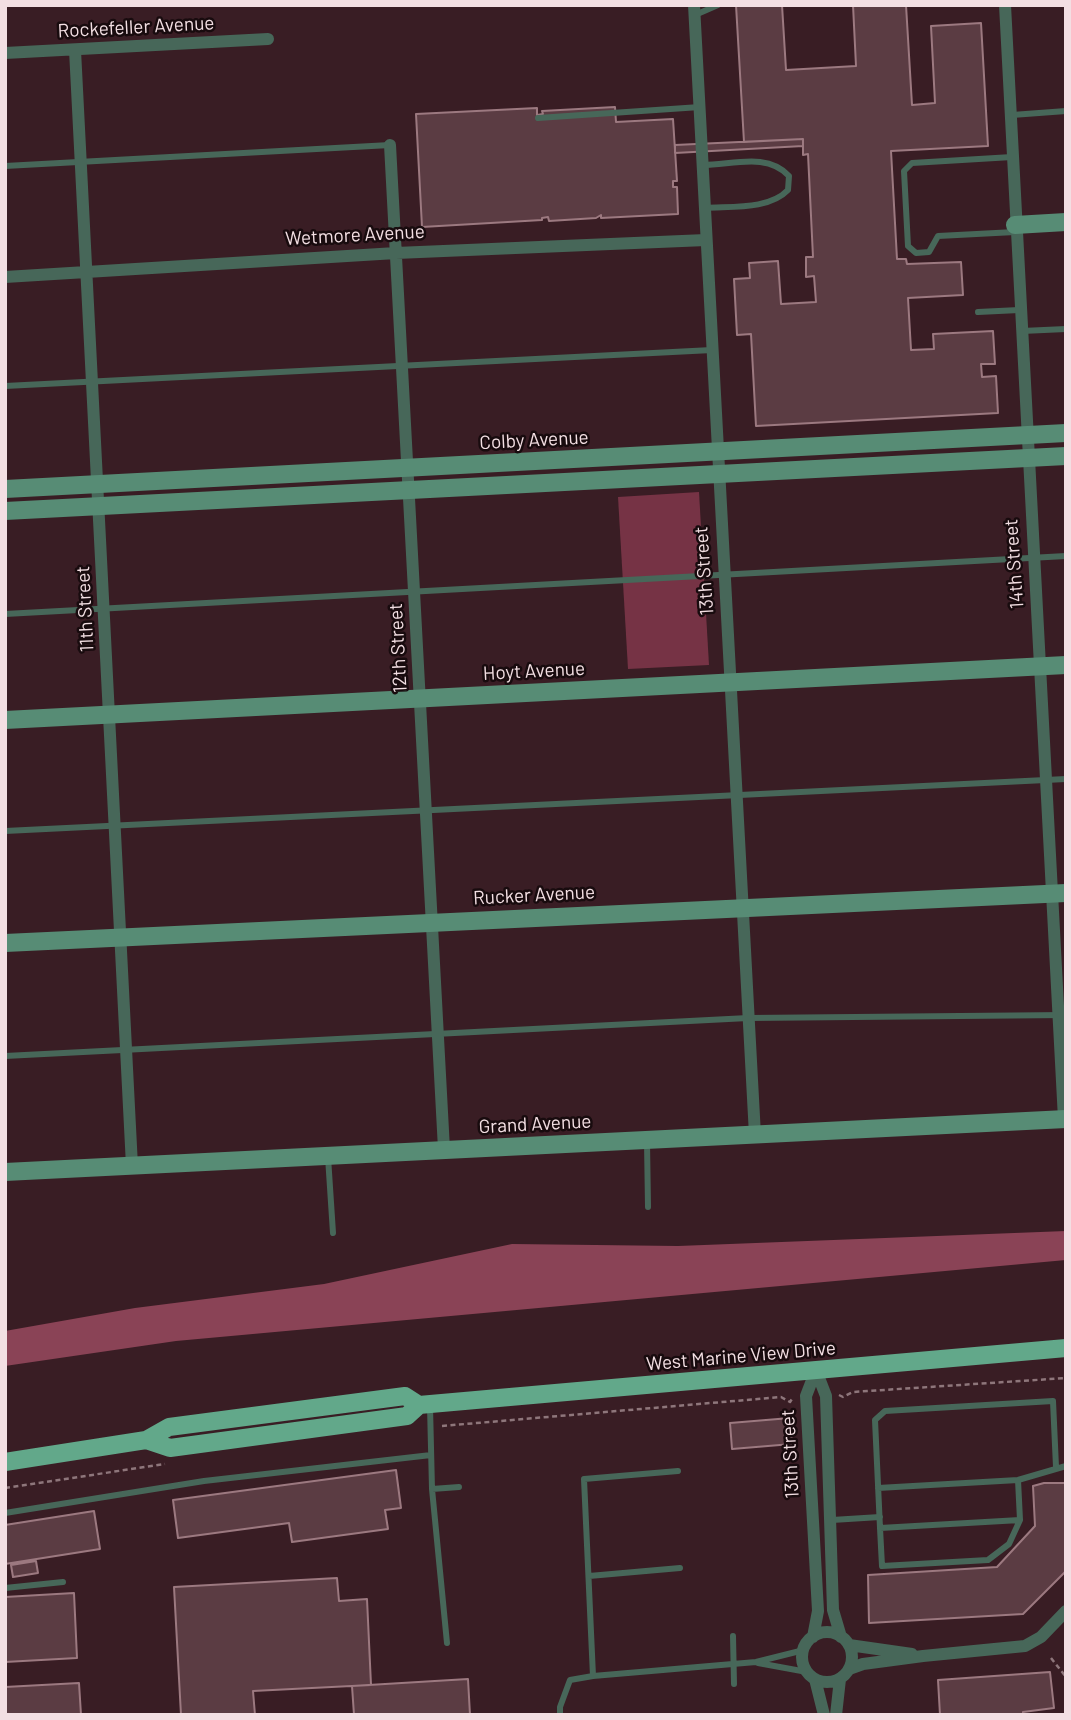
<!DOCTYPE html>
<html>
<head>
<meta charset="utf-8">
<style>
  body { margin:0 }
  #map { position:relative; width:1071px; height:1720px; overflow:hidden; background:#391d24; font-family:Barlow,sans-serif }
  canvas { display:block }
  .frame { position:absolute; inset:0; border:7px solid #f3dfe3; pointer-events:none }
</style>
</head>
<body>
<div id="map">
<canvas width="1071" height="1720"></canvas>
<div class="frame"></div>
</div>
<script>
const ctx = document.querySelector('canvas').getContext('2d');
ctx.lineJoin = 'round';
function fillPath(path, color) { ctx.fillStyle = color; ctx.fill(path, 'evenodd'); }
function trace(path, color, width, dash) { ctx.strokeStyle = color; ctx.lineWidth = width; ctx.lineCap = dash ? 'butt' : 'round'; ctx.setLineDash(dash || []); ctx.stroke(path); }
function label(font, color, halo, rows, align = 'center') {
  ctx.font = font + ' Barlow,sans-serif'; ctx.lineWidth = 5; ctx.setLineDash([]); ctx.textBaseline = 'middle'; ctx.strokeStyle = halo; ctx.fillStyle = color; for (const [text, x, y, turn = 0] of rows) {
    ctx.save(); ctx.translate(x, y); ctx.rotate((+turn || 0) * Math.PI / 180); ctx.textAlign = isNaN(turn) ? turn : align; if (halo) ctx.strokeText(text, 0, 0); ctx.fillText(text, 0, 0); ctx.restore();
  }
}
fillPath(new Path2D(`
  M699 492 709 665 628 669 618 497Z`), '#763345');
fillPath(new Path2D(`
  M1066 1231V1260L176 1341 5 1366V1331L135 1308 324 1284 512 1244 678 1246Z`), '#8a4356');
const building = new Path2D(`
  M736 5H782L786 70 856 66 853 5H906L912 105 935 103 931 26 981 23 988 146 891 151 897 259H906L907 264 961 262 963 295 908 298 911 350 934 349 933 334 993 331 995 364H981L982 377 996 376 998 413 756 426 751 334 737 335 734 279 750 278 749 263 778 261 781 304 816 302 814 276 806 277V257H813L808 154 803 155V139L744 142Z
  M615 107 616 122 673 119 677 181H673V187H677L678 214 601 218V215L596 218 549 221 548 217 542 218V220L422 227 416 114 537 108V115L543 114 542 111Z
  M803 139V146L675 153V145Z
  M790 1418 792 1444 732 1449 730 1423Z
  M396 1470 401 1508 385 1510 388 1529 292 1542 289 1523 178 1538 173 1500Z
  M1044 1483H1066V1571L1023 1614 869 1623 868 1575 997 1567 1035 1526 1033 1486Z
  M94 1511 100 1549 5 1564V1525Z
  M36 1561 38 1573 13 1577 11 1565Z
  M337 1578 339 1601 367 1599 371 1685 253 1691 255 1715H181L174 1587Z
  M74 1593 77 1658 5 1662V1597Z
  M1050 1672 1054 1708 1023 1712V1715H940L938 1680Z
  M468 1679 470 1715H354L352 1686Z
  M79 1683 81 1715H5V1687Z`);
fillPath(building, '#5b3c43');
trace(building, '#9c7980', 2);
trace(new Path2D(`
  M839 1395 843 1397 853 1392 1066 1378
  M442 1426 781 1397 790 1402 792 1399
  M5 1488 165 1464
  M1051 1658 1066 1677`), '#8e767b', 2.5, [5, 3.5]);
trace(new Path2D(`
  M695 15 718 5
  M1012 115 1066 111
  M538 118 700 107
  M1012 157 912 163 904 171 908 246 916 253 929 252 938 236 1015 232
  M703 165C732 165 767 152 789 176L788 190C769 210 731 206 705 208
  M5 166 390 145
  M978 312 1019 310
  M1022 331 1066 329
  M5 386 712 350
  M5 614 1066 556
  M5 831 1066 779
  M5 1056 748 1018 1066 1015
  M647 1142 648 1207
  M328 1157 333 1233
  M430 1406 432 1489 447 1643
  M1018 1480 1020 1520 880 1528 875 1420 885 1411 1053 1401 1056 1467
  M878 1488 1018 1480 1066 1466
  M432 1489 459 1487
  M5 1513 204 1481 431 1455
  M832 1520 880 1517
  M880 1528 882 1566 988 1560 1009 1544 1020 1520
  M589 1576 680 1568
  M5 1588 63 1582
  M733 1636 734 1684
  M758 1663 807 1672
  M593 1676 756 1662 804 1650
  M560 1715V1707L570 1680 593 1676 584 1479 678 1471`), '#476759', 6);
trace(new Path2D(`
  M694 5 755 1135
  M1005 5 1064 1119
  M75 50 132 1166
  M5 53 268 39
  M390 145 444 1149
  M5 277 396 253 706 240
  M816 1370 826 1396 833 1610 841 1637
  M802 1657a25 25 0 1 1 50 0a25 25 0 1 1-50 0Z
  M813 1637 818 1611 806 1396 816 1370
  M849 1645 912 1654
  M849 1669 863 1664 923 1656 1025 1646 1041 1637 1066 1611
  M815 1679 824 1715
  M836 1715 840 1679`), '#476759', 12);
trace(new Path2D(`
  M1015 225 1066 222
  M5 489 1066 433
  M5 511 1066 456
  M5 720 1066 665
  M5 943 1066 893
  M5 1172 1066 1119`), '#578c75', 18);
trace(new Path2D(`
  M146 1440 170 1448 407 1416 419 1405 1066 1348
  M5 1462 146 1440 169 1427 405 1396 419 1405`), '#62a88a', 18);
label('19px', '#f3dfe3', '#180b0e', [
  ["Rockefeller Avenue",136,27,-3],
  ["Wetmore Avenue",355,235,-3],
  ["Colby Avenue",534,440,-3],
  ["14th Street",1014,564,-94],
  ["13th Street",704,571,-94],
  ["11th Street",85,609,-93],
  ["12th Street",398,648,-93],
  ["Hoyt Avenue",534,671,-3],
  ["Rucker Avenue",534,895,-3],
  ["Grand Avenue",535,1124,-3],
  ["West Marine View Drive",741,1356,-5],
  ["13th Street",790,1454,-93]
]);
</script>
</body>
</html>
